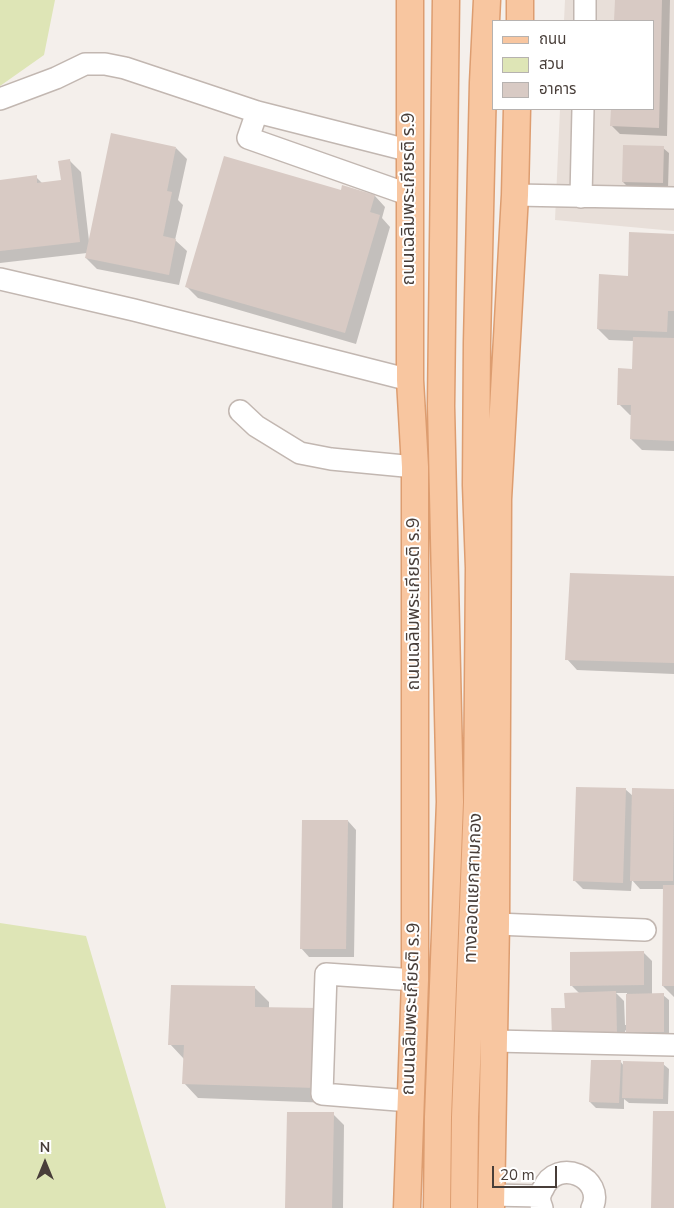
<!DOCTYPE html>
<html>
<head>
<meta charset="utf-8">
<style>
  body { margin:0 }
  #map { position:relative; width:674px; height:1208px; overflow:hidden; background:#f4efeb; font-family:"Nunito Sans","Noto Sans Thai",sans-serif }
  canvas { display:block }
  .legend { position:absolute; left:492px; top:20px; width:162px; height:90px; box-sizing:border-box; background:#fff; border:1px solid #b6b2b0; margin:0; padding:6px 9px; list-style:none; font-size:15px; color:#483e39 }
  .legend li { display:flex; align-items:center; gap:10px; height:25px }
  .legend b { width:25px; border:1px solid #b6b2b0 }
  .north { position:absolute; left:20px; top:1138px; width:50px; height:50px; -webkit-text-stroke:4px #fff; paint-order:stroke; rotate:0deg; font-size:14px; font-weight:700; line-height:20px; text-align:center; color:#483e39 }
  .north::after { content:''; display:block; margin:auto; width:18px; height:22px; background:#483e39; clip-path:polygon(50% 0,100% 100%,50% 72%,0 100%) }
  .scale { position:absolute; left:492px; top:1166px; width:65px; height:22px; box-sizing:border-box; border:2px solid #483e39; border-top:0; padding-left:6px; font-size:15px; line-height:18px; white-space:nowrap; color:#483e39; -webkit-text-stroke:4px #fff; paint-order:stroke }
</style>
</head>
<body>
<div id="map">
<canvas width="674" height="1208"></canvas>
<ul class="legend">
<li><b style="height:6px;background:#f8c6a0"></b>ถนน</li>
<li><b style="height:14px;background:#dee5b6"></b>สวน</li>
<li><b style="height:14px;background:#d8cac4"></b>อาคาร</li>
</ul>
<div class="north">N</div>
<div class="scale">20 m</div>
</div>
<script>
const ctx = document.querySelector('canvas').getContext('2d');
ctx.lineJoin = 'round';
function fillPath(path, color) { ctx.fillStyle = color; ctx.fill(path, 'evenodd'); }
function trace(path, color, width, dash) { ctx.strokeStyle = color; ctx.lineWidth = width; ctx.lineCap = dash ? 'butt' : 'round'; ctx.setLineDash(dash || []); ctx.stroke(path); }
function label(font, color, halo, rows, align = 'center') {
  ctx.font = font + ' "Nunito Sans","Noto Sans Thai",sans-serif'; ctx.lineWidth = 4; ctx.setLineDash([]); ctx.textBaseline = 'middle'; ctx.strokeStyle = halo; ctx.fillStyle = color; for (const [text, x, y, turn = 0] of rows) {
    ctx.save(); ctx.translate(x, y); ctx.rotate((+turn || 0) * Math.PI / 180); ctx.textAlign = isNaN(turn) ? turn : align; if (halo) ctx.strokeText(text, 0, 0); ctx.fillText(text, 0, 0); ctx.restore();
  }
}
fillPath(new Path2D(`
  M565 0H674V231L555 220 560 109H653V21H564Z`), '#e8dfd9');
fillPath(new Path2D(`
  M0 0H55L44 55 0 86Z
  M0 923 86 936 166 1208H0Z`), '#dee5b6');
fillPath(new Path2D(`
  M617 0H670L667 136 620 134 611 125 612 109H653V21H616Z
  M176 148 187 159 178 200 183 205 175 240 187 251 179 285 97 269 86 258 87 253 0 263V181L36 177 43 184 62 181 70 161 81 172 89 241Z
  M663 148 669 153 668 188H629L623 182Z
  M342 192 375 196 385 207 382 218 390 227 356 344 198 298 187 287Z
  M674 235V451L642 450 631 439 632 415H630L619 404 633 370 634 341 609 340 598 329 629 277Z
  M674 577V674L577 670 567 659Z
  M625 789 633 796V790H674V997L663 986 664 889H640L632 880 631 891 583 889 575 881Z
  M348 821 356 830 354 957H309L301 948Z
  M644 953 652 961V995H663L669 1000V1037H632L625 1030V1043L566 1009 579 993 571 985ZM616 993H627V1025H625L624 1001Z
  M254 987 269 1002V1008L331 1103 198 1098 184 1083V1059L170 1044Z
  M620 1061 624 1066 663 1064 669 1069 668 1104 629 1103 624 1099V1109L596 1108 590 1102Z
  M333 1114 344 1125 343 1208H287Z`), '#0003');
fillPath(new Path2D(`
  M615 0H662L659 128 610 126 611 109H653V21H614Z
  M111 133 176 147 167 191 172 192 163 236 176 239 169 275 85 258Z
  M623 145 664 146 663 183 622 182Z
  M224 156 341 190 342 185 375 195 370 212 380 215 345 333 185 287Z
  M70 159 80 242 0 251V180L37 175V183L61 180 58 161Z
  M629 232 674 234V311H668L667 332 597 329 599 274 628 276Z
  M633 337 674 338V441L630 439 631 405H617L618 368 632 369Z
  M570 573 674 576V663L565 660Z
  M576 787 626 788 623 883 573 881Z
  M632 788 674 789 673 881H630Z
  M302 820H348L346 949H300Z
  M663 885H674V986H662Z
  M644 951V985L570 986V952Z
  M171 985 255 986V1007L319 1008 317 1088 182 1084 184 1045H168Z
  M616 991 617 1035 552 1037 551 1008H565L564 993Z
  M664 993V1032H626V994Z
  M591 1060H621L619 1103 589 1102Z
  M623 1061 664 1062 663 1099 622 1098Z
  M653 1111H674V1208H651Z
  M287 1112H334L332 1208H285Z`), '#d8cac4');
const minor = new Path2D(`
  M585 21V0
  M0 99 56 78 85 64H105L125 68 257 112 411 151
  M257 112 248 138 410 195
  M515 195 674 198
  M581 197 583 109
  M0 279 134 310 410 380
  M240 411 256 426 300 453 331 459 415 467
  M496 924 645 930
  M494 1041 674 1045
  M410 1101 322 1094 326 974 415 980
  M491 1195 540 1196
  M542 1208C541 1205 539 1200 540 1196 540 1195 542 1190 543 1189 557 1156 606 1178 592 1208`);
const major = new Path2D(`
  M520 21V0
  M407 1208 415 980V467L410 380V0
  M437 1208 438 1117 450 802 441 406 446 0
  M464 1208 465 1117 477 802 479 568 476 485 477 342 483 83 487 0
  M491 1208 496 924 498 499 515 195 517 109`);
trace(minor, '#c2b7b1', 24);
trace(major, '#dd9d70', 29);
trace(minor, '#fff', 21);
trace(major, '#f8c6a0', 26);
label('18px', '#483e39', '#fff', [
  ["ถนนเฉลิมพระเกียรติ ร.9",410,199,-90],
  ["ถนนเฉลิมพระเกียรติ ร.9",415,604,-90],
  ["ทางลอดแยกสามกอง",474,888,-88],
  ["ถนนเฉลิมพระเกียรติ ร.9",412,1009,-88]
]);
</script>
</body>
</html>
